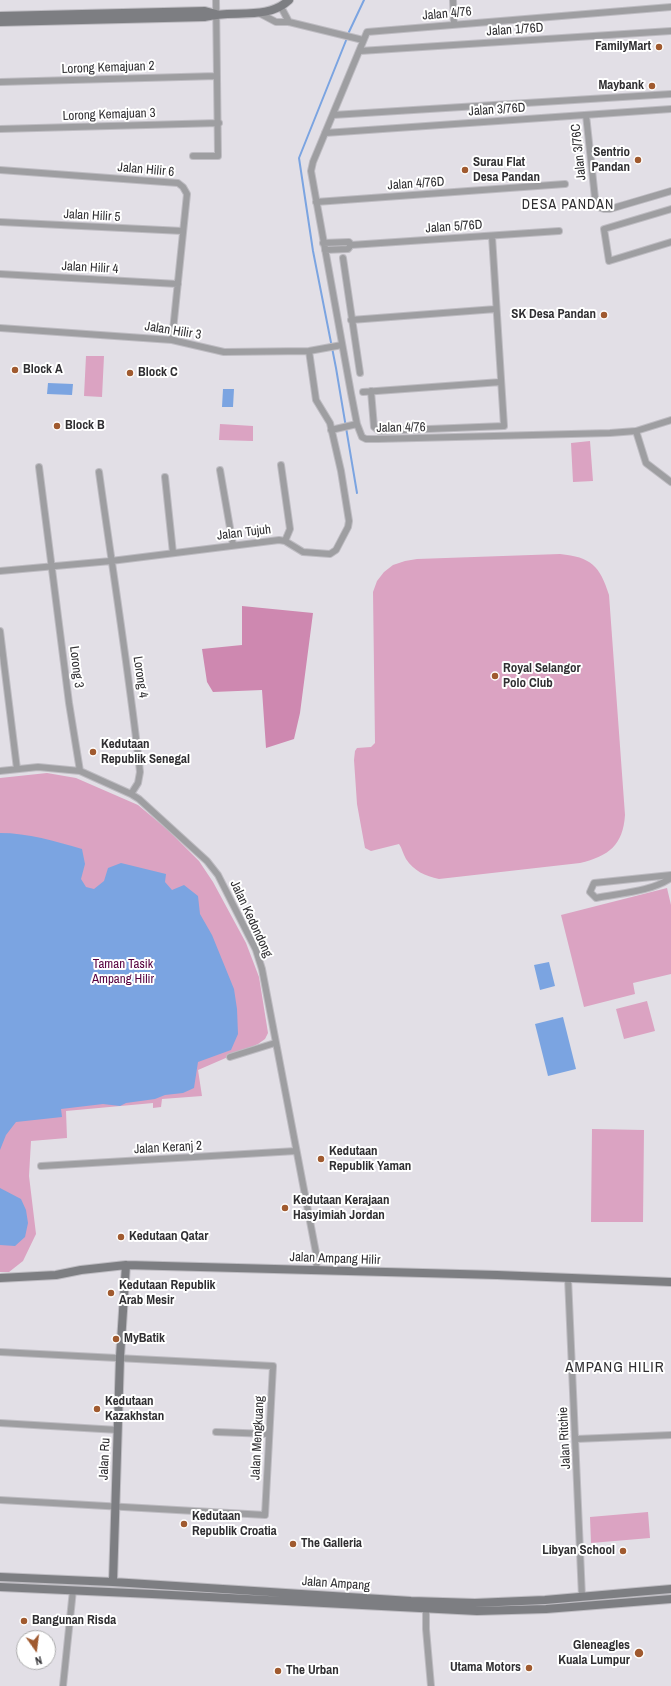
<!DOCTYPE html>
<html>
<head>
<meta charset="utf-8">
<style>
  body { margin:0 }
  #map { position:relative; width:671px; height:1686px; overflow:hidden; background:#e2dfe6; font-family:"Archivo Narrow",sans-serif }
  canvas { display:block }
  .north { position:absolute; left:16px; top:1630px; width:40px; height:40px; box-sizing:border-box; background:#fff; border:1px solid #acacad; border-radius:50%; rotate:166deg; font-size:11px; font-weight:700; line-height:16px; text-align:center; color:#302f32 }
  .north::after { content:''; display:block; margin:auto; width:14px; height:18px; background:#a05a2f; clip-path:polygon(50% 0,100% 100%,50% 72%,0 100%) }
</style>
</head>
<body>
<div id="map">
<canvas width="671" height="1686"></canvas>
<div class="north">N</div>
</div>
<script>
const ctx = document.querySelector('canvas').getContext('2d');
ctx.lineJoin = 'round';
function fillPath(path, color) { ctx.fillStyle = color; ctx.fill(path, 'evenodd'); }
function trace(path, color, width, dash) { ctx.strokeStyle = color; ctx.lineWidth = width; ctx.lineCap = dash ? 'butt' : 'round'; ctx.setLineDash(dash || []); ctx.stroke(path); }
function label(font, color, halo, rows, align = 'center') {
  ctx.font = font + ' "Archivo Narrow",sans-serif'; ctx.lineWidth = 4; ctx.setLineDash([]); ctx.textBaseline = 'middle'; ctx.strokeStyle = halo; ctx.fillStyle = color; for (const [text, x, y, turn = 0] of rows) {
    ctx.save(); ctx.translate(x, y); ctx.rotate((+turn || 0) * Math.PI / 180); ctx.textAlign = isNaN(turn) ? turn : align; if (halo) ctx.strokeText(text, 0, 0); ctx.fillText(text, 0, 0); ctx.restore();
  }
}
fillPath(new Path2D(`
  M86 356H104L102 397 84 396Z
  M220 424 253 426V441L219 440Z
  M590 441 593 481 573 482 571 443Z
  M560 554C591 557 600 566 609 595L625 815C623 845 609 856 580 863L439 879C425 876 414 871 406 859 403 854 402 848 399 844L371 851 365 848 357 804 354 760 355 751 357 748 371 747 375 743 373 592 377 581 384 572 393 565 405 561 417 559Z
  M47 773 76 778 138 805 168 830 199 861 213 882 246 943 259 977 268 1033 265 1039 258 1044 198 1070 202 1096 162 1099 161 1107 153 1108V1103L66 1111 67 1138 31 1141 29 1176 36 1234 23 1261 9 1272H0V778Z
  M667 888 671 905V974L633 983 635 994 584 1007 561 915Z
  M647 1001 655 1031 624 1039 616 1009Z
  M592 1129 644 1130 643 1222H591Z
  M648 1512 650 1538 591 1543 590 1517Z`), '#dba3c2');
fillPath(new Path2D(`
  M242 606 313 613 300 713 294 739 266 748 262 690 213 692 207 682 202 649 242 645Z`), '#ce88b0');
fillPath(new Path2D(`
  M48 383 73 384 72 395 47 394Z
  M223 389H234L233 407H222Z
  M0 833C28 833 55 841 82 849L85 864 81 879 86 887 94 889 104 881 108 868 121 863 166 874 165 882 172 890 184 885 198 896 200 914 212 935 234 989 237 1009 238 1034 231 1050 198 1062 194 1088 183 1093 165 1095 155 1099 126 1103 120 1106 103 1104 61 1109 62 1117 16 1122 6 1135 0 1150Z
  M549 962 555 986 540 990 534 965Z
  M563 1017 576 1069 548 1076 535 1024Z
  M0 1188 21 1199 26 1210 28 1223 25 1237 15 1246 0 1245Z`), '#7ba4e1');
trace(new Path2D(`
  M348 34 364 0
  M347 38 299 158 313 251 336 368 357 493`), '#7ba4e1', 2);
const street = new Path2D(`
  M453 0 454 24
  M281 7 289 22
  M671 7 367 32 313 162 311 171 351 393 357 424 362 437 366 439H378L610 433 636 431 671 420
  M259 13 276 22H289L363 40
  M360 51 671 31
  M0 82 217 76
  M333 115 671 94
  M586 115 595 198 598 207 604 209H610L671 191
  M0 129 219 123
  M325 133 671 109
  M193 156H218L216 0
  M0 170 178 183 183 187 187 194 172 340
  M316 202 565 184
  M671 209 604 229 609 261 671 242
  M0 222 183 231
  M323 243 349 242 351 245 348 249 325 250
  M351 245 559 231
  M343 258 360 373
  M0 274 178 284
  M351 320 496 309
  M0 328 172 340 224 352 309 351 342 345
  M371 391 374 427 379 431 504 426 492 236
  M363 392 501 382
  M331 430 357 424
  M636 431 646 463 671 482
  M281 465 290 529 285 541
  M39 467 69 703 80 771
  M220 470 233 545
  M99 472C113 573 129 672 140 772L138 783 131 794
  M165 477 173 553
  M0 571 111 561 279 540 285 541 303 552 330 554 336 550 348 527 349 521 341 471 330 423 316 400 309 351
  M0 631 17 769
  M0 771 38 767 80 771 131 794 139 799 207 861 218 875 256 950 262 969 317 1258 316 1271
  M671 875 594 883 590 892 596 898C621 893 650 892 671 878
  M230 1057 275 1043
  M41 1166 296 1151
  M568 1278 582 1597
  M0 1352 273 1366 265 1515 0 1500
  M0 1423 118 1430
  M216 1432 269 1434
  M576 1439 671 1435
  M426 1609V1629L431 1686
  M63 1686 73 1590`);
const secondary = new Path2D(`
  M0 16 205 11 216 14
  M0 22 205 17C232 9 267 21 289 0
  M0 1278 56 1275 81 1270 126 1265 497 1275 671 1282
  M0 1577 113 1582 411 1601 475 1603 545 1600 671 1589
  M113 1582 120 1357 126 1265
  M0 1587 152 1594 477 1611 546 1609 671 1599`);
trace(street, '#bebcc2', 8);
trace(secondary, '#bebcc2', 10);
trace(street, '#9e9ea1', 6);
trace(secondary, '#7d7e82', 8);
for (const [x, y, r, color] of [
  [659,47,4,"#a05a2f"],
  [652,86,4,"#a05a2f"],
  [638,160,4,"#a05a2f"],
  [465,170,4,"#a05a2f"],
  [604,315,4,"#a05a2f"],
  [15,370,4,"#a05a2f"],
  [130,373,4,"#a05a2f"],
  [57,426,4,"#a05a2f"],
  [495,676,4,"#a05a2f"],
  [93,752,4,"#a05a2f"],
  [321,1159,4,"#a05a2f"],
  [285,1208,4,"#a05a2f"],
  [121,1237,4,"#a05a2f"],
  [111,1293,4,"#a05a2f"],
  [116,1339,4,"#a05a2f"],
  [97,1409,4,"#a05a2f"],
  [184,1524,4,"#a05a2f"],
  [293,1544,4,"#a05a2f"],
  [623,1551,4,"#a05a2f"],
  [24,1621,4,"#a05a2f"],
  [639,1653,5,"#a05a2f"],
  [529,1668,4,"#a05a2f"],
  [278,1671,4,"#a05a2f"]
]) { const dot = new Path2D(); dot.arc(x, y, r, 0, 2 * Math.PI); ctx.fillStyle = color; ctx.fill(dot); trace(dot, '#fff', 1.5); }
label('13px', '#302f32', '#fff', [
  ["Jalan 4/76",447,14,-5],
  ["Jalan 1/76D",515,30,-4],
  ["Lorong Kemajuan 2",108,68,-2],
  ["Jalan 3/76D",497,110,-4],
  ["Lorong Kemajuan 3",109,115,-2],
  ["Jalan 3/76C",579,152,-96],
  ["Jalan Hilir 6",146,170,5],
  ["Jalan 4/76D",416,184,-4],
  ["Jalan Hilir 5",92,216,3],
  ["Jalan 5/76D",454,227,-4],
  ["Jalan Hilir 4",90,268,3],
  ["Jalan Hilir 3",173,331,9],
  ["Jalan 4/76",401,428,-1],
  ["Jalan Tujuh",244,533,-7],
  ["Lorong 3",76,667,83],
  ["Lorong 4",140,677,82],
  ["Jalan Kedondong",251,919,65],
  ["Jalan Keranj 2",168,1148,-3],
  ["Jalan Ampang Hilir",335,1259,2],
  ["Jalan Mengkuang",258,1438,-87],
  ["Jalan Ritchie",565,1438,-93],
  ["Jalan Ru",105,1459,-87],
  ["Jalan Ampang",336,1584,4]
]);
label('bold 13px', '#302f32', '#fff', [
  ["FamilyMart",651,47,"right"],
  ["Maybank",644,86,"right"],
  ["Sentrio",630,153,"right"],
  ["Pandan",630,168,"right"],
  ["Surau Flat",473,163],
  ["Desa Pandan",473,178],
  ["SK Desa Pandan",596,315,"right"],
  ["Block A",23,370],
  ["Block C",138,373],
  ["Block B",65,426],
  ["Royal Selangor",503,669],
  ["Polo Club",503,684],
  ["Kedutaan",101,745],
  ["Republik Senegal",101,760],
  ["Kedutaan",329,1152],
  ["Republik Yaman",329,1167],
  ["Kedutaan Kerajaan",293,1201],
  ["Hasyimiah Jordan",293,1216],
  ["Kedutaan Qatar",129,1237],
  ["Kedutaan Republik",119,1286],
  ["Arab Mesir",119,1301],
  ["MyBatik",124,1339],
  ["Kedutaan",105,1402],
  ["Kazakhstan",105,1417],
  ["Kedutaan",192,1517],
  ["Republik Croatia",192,1532],
  ["The Galleria",301,1544],
  ["Libyan School",615,1551,"right"],
  ["Bangunan Risda",32,1621],
  ["Gleneagles",630,1646,"right"],
  ["Kuala Lumpur",630,1661,"right"],
  ["Utama Motors",521,1668,"right"],
  ["The Urban",286,1671]
], 'left');
label('13px', '#57003e', '#fff', [
  ["Taman Tasik",123,965],
  ["Ampang Hilir",123,980]
]);
ctx.letterSpacing = '1px';
label('14px', '#302f32', '#fff', [
  ["DESA PANDAN",568,205]
]);
ctx.letterSpacing = '0px';
ctx.letterSpacing = '1px';
label('15px', '#302f32', '#fff', [
  ["AMPANG HILIR",615,1368]
]);
ctx.letterSpacing = '0px';
</script>
</body>
</html>
